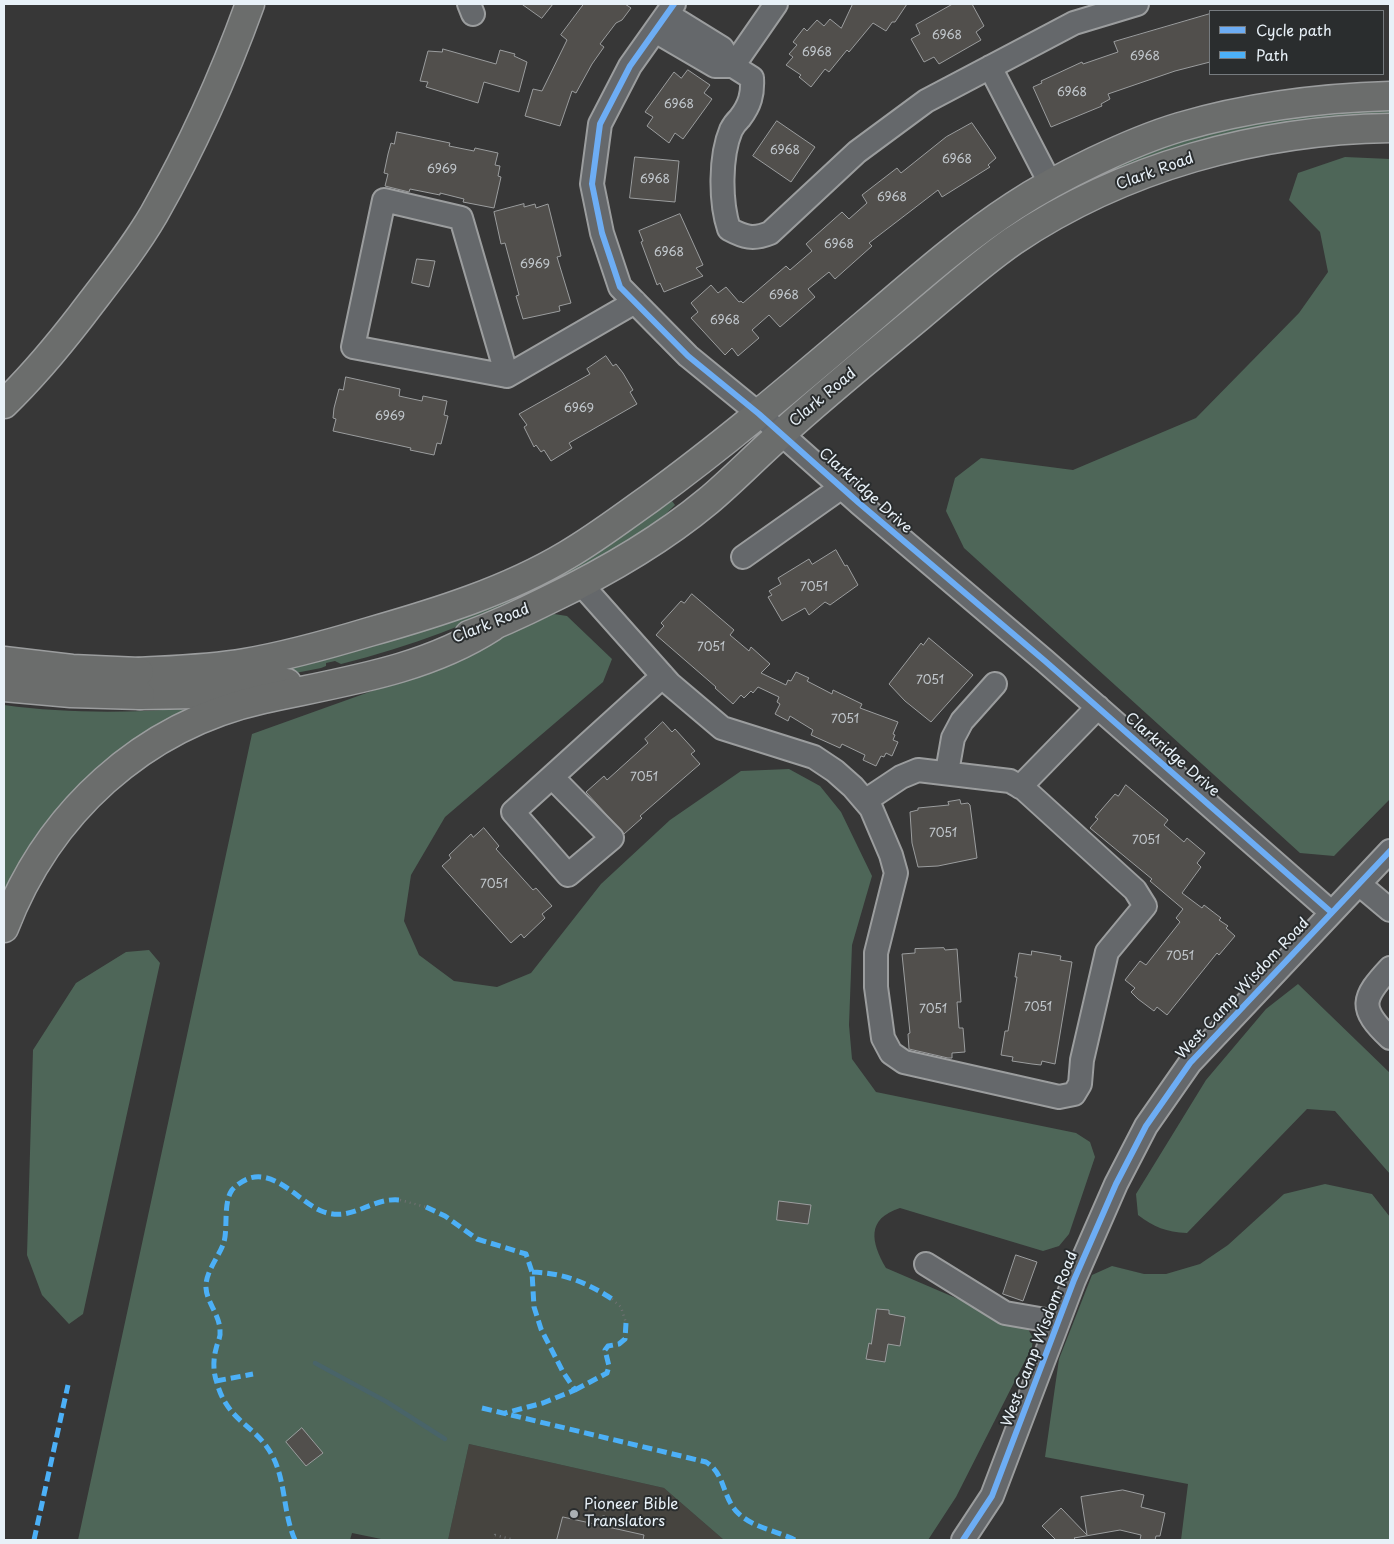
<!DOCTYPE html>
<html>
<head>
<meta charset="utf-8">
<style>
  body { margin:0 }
  #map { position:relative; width:1394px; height:1544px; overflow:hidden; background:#373737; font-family:"Playpen Sans",sans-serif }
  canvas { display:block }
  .frame { position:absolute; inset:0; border:5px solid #e8f1f8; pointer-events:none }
  .legend { position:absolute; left:1209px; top:10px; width:175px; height:65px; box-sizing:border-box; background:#2a2d2e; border:1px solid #767b7f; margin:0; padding:6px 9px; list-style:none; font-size:15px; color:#e8f1f8 }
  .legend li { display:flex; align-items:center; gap:10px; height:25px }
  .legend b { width:25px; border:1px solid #767b7f }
</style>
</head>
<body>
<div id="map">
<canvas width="1394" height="1544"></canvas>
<div class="frame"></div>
<ul class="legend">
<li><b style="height:6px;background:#6dadf4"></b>Cycle path</li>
<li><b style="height:6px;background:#4cb0f7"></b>Path</li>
</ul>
</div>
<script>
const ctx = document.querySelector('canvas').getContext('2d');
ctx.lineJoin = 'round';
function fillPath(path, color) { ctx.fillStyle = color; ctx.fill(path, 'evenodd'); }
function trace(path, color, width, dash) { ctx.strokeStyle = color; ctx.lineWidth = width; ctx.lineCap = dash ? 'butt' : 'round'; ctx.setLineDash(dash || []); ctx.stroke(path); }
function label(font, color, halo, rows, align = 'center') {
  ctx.font = font + ' "Playpen Sans",sans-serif'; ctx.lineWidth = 4; ctx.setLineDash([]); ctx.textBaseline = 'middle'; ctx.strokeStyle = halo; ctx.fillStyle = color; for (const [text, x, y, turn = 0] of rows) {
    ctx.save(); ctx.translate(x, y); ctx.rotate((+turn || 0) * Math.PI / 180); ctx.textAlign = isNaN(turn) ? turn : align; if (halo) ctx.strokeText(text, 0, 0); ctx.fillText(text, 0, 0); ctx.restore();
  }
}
fillPath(new Path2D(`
  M469 1444 664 1488 724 1540H448Z`), '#46443f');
fillPath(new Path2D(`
  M1390 103V113L1301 120 1259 128 1171 152 856 356 853 353 870 332 1018 215 1122 160 1235 124Z
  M1345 157 1390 159V799L1334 856 1300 853 964 548 946 511 955 478 981 458 1073 470 1196 418 1299 313 1328 272 1320 232 1289 200 1298 173Z
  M672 501 675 505C636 544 587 568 537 592 473 622 410 647 341 664L335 661 326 663V666L321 668 270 678 281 665 353 651 417 632 611 542Z
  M554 614 567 616 612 659 603 682 445 817 411 875 404 921 419 955 454 981 497 987 531 973 601 884 670 820 741 771 789 769 820 786 841 812 872 876 852 945 849 1025 852 1059 876 1092 1076 1133 1090 1142 1095 1157 1069 1234 1059 1246 1043 1251 900 1208C866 1219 871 1242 886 1268L1028 1329 1033 1338 1032 1347 956 1497 928 1540H724L664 1488 469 1444 448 1540H386L352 1533 350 1540H78L252 734 425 672Z
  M4 705C62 713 122 713 181 709L188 712 4 903Z
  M149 950 160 963 83 1314 69 1324 42 1295 27 1255 33 1050 76 983 126 952Z
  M1298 984 1390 1073V1174L1335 1111 1307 1109 1187 1233C1166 1232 1154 1227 1138 1215L1136 1194 1206 1080 1266 1009Z
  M1325 1184 1372 1194 1390 1217V1540H1181L1188 1484 1045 1457 1059 1359 1092 1275 1112 1266 1144 1274H1166L1200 1264 1228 1245 1284 1194Z`), '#4e6658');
trace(new Path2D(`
  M315 1363 387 1402 445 1439`), '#496469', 4.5);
const building = new Path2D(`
  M522 4H553L542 18Z
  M584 4H625L631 8 622 20 616 23 600 44 604 47 592 64 576 93 572 91 560 126 525 116 533 89 542 91 567 40 561 35Z
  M853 4H907L895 22H892L886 31 873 23 849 52 847 50 829 72 825 69 811 87 799 77 801 75 786 65 793 57 789 54 797 45 793 42 804 28 807 31 817 20 824 26 830 19 841 28Z
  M953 4H972L984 26 976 32 981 40 939 64 934 57 924 62 911 39 920 34 916 25Z
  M1210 14V62L1175 71 1108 94 1110 99 1101 104 1102 106 1051 127 1033 87 1042 83 1041 81 1082 62 1083 64 1118 52 1114 42Z
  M443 49 496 64 500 50 515 54 514 56 527 62 519 92 484 82 478 103 426 87 428 82 420 81 428 51 442 52Z
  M688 70 710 85 704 93 712 99 683 139 675 133 669 143 647 126 653 117 645 112 674 72 681 78Z
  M777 121 815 147 791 182 753 156Z
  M972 123 996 158 988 165 990 167 942 197 938 190 869 243 872 246 835 279 829 272 808 289 815 297 780 327 769 315 752 330 759 338 738 356 732 348 725 355 691 318 698 312 691 303 711 285 718 293 726 287 739 302 741 301 743 303 786 266 790 270 812 251 806 244 842 212 849 219 867 203 862 195 897 168 901 173 946 137Z
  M397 132 450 143 449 146 474 151 475 148 498 153 495 165 500 166 498 176 501 177 494 208 463 202 464 199 440 193V195L410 189 409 192 385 186 388 174 384 173 388 154 391 143 394 144Z
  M635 157 679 161 675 202 630 198Z
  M524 204V207L535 204 536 208 548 204 561 256 557 257 571 303 559 306 560 311 523 319 516 296 519 295 505 243 501 244 494 212Z
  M680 214 703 265 696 268 703 276 664 292 660 283 657 285 641 242 643 241 639 231Z
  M417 259 435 261 429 287 412 283Z
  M606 356 613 366 616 364 623 373 633 390 630 392 637 404 569 443 572 448 551 461 544 450 541 452 536 445 534 447 524 427 527 425 519 414 590 374 587 369Z
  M346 377 400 389 399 396 422 401 423 396 447 401 444 415 448 416 441 444 437 443 434 455 410 450 411 448 333 431 336 419 333 418 334 408 339 389 343 390Z
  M836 550 845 566 847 565 858 585 830 605 825 602 809 615 805 608 782 621 768 597 772 595 769 591 781 584 778 578 809 559 812 564Z
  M692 594 734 630 730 635 749 651 751 647 770 664 761 673 786 685 788 680 791 681 796 672 809 678 807 681 832 694 833 690 862 704 860 708 898 722 893 734 895 735 893 740 898 742 892 756 886 753 884 757 881 756 876 766 863 760 865 755 842 744 840 748 811 735 813 730 790 716 788 721 775 714 780 704 777 702 779 697 758 687 753 693 751 691 744 698 741 695 733 704 715 688 716 687 656 635 664 626 661 623 681 601 684 603Z
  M929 638 973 675 931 722 905 701 889 684 921 643 923 645Z
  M663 722 672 732 675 729 695 751 691 754 700 764 640 816 642 818 624 834 586 792 604 776 607 780 648 743 645 739Z
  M1126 785 1168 820 1164 825 1184 842 1187 838 1205 853 1197 863 1201 867 1182 893 1202 908 1204 905 1221 918 1219 920 1228 926 1226 928 1235 936 1219 955 1217 953 1167 1015 1157 1007 1154 1011 1138 999 1131 992 1135 988 1125 980 1140 961 1146 965 1180 922 1176 918 1183 909 1150 881 1152 879 1090 828 1098 819 1095 817 1115 794 1118 796Z
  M960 800 961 804 968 803 970 805 977 858 938 866 918 867 912 843 910 812 918 810V808L949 805 948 802Z
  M484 828 499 846 496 849 533 890 536 888 552 906 542 914 545 918 524 938 521 934 511 943 442 866 451 858 449 855 471 834 473 837Z
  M944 948 945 950 957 949 961 1002H957L959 1028H963L965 1052 952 1053V1058H948L909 1049 908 1034 910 1033 902 954 915 953V949Z
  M1032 951 1061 956 1060 960 1072 962 1055 1064 1042 1061 1041 1065 1032 1064 1012 1061 1013 1057 1001 1055 1005 1031H1008L1017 977H1015L1019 953 1031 955Z
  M779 1201 811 1205 808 1224 777 1220Z
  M1016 1255 1037 1262 1023 1301 1003 1294Z
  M877 1309 889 1310V1314L905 1317 900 1346 888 1344 885 1362 866 1359 869 1343 871 1344Z
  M302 1428 323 1453 306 1466 286 1442Z
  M1123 1490 1144 1495 1141 1507 1165 1513 1160 1536H1156L1155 1540H1140L1141 1535 1120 1530 1074 1538 1076 1540H1056L1042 1526 1061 1508 1087 1535 1081 1497Z
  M563 1517 644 1535 643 1540H557Z`);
fillPath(building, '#514f4c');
trace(building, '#9b9d9e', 1);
const minor = new Path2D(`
  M469 4 473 14
  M674 4 630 66 600 124 592 184 602 233 620 287 688 356 759 414 859 503 1045 661 1331 912
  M667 14 722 48 733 66 752 78C753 94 750 105 740 118 737 121 733 126 731 130 720 156 720 202 729 229 744 237 753 240 770 233L857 152 926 101 1074 23 1137 4
  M655 31 715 66H733
  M733 66 776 4
  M990 67 1051 185
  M507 376 461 218 384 200 353 347 507 376 635 302
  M743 557 842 487
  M581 584 670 684 722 728 814 757 835 771 853 787 871 808 891 855 896 873 876 953V987L883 1038 891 1053 904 1062 1059 1097 1074 1094 1080 1084 1082 1060 1107 952 1145 906 1135 890 1024 789 1010 781 918 770 901 777 865 801
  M947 772 953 738 962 721 995 684
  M552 777 612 838 568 875 513 812 663 676
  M1020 787 1098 707
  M1359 884 1390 910
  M1390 968C1362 998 1358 1008 1390 1038
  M926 1264 1005 1313 1057 1322
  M963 1540 992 1496 1074 1280 1116 1184 1146 1126 1190 1063 1390 851`);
const major = new Path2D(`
  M469 635C496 625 522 613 548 600 604 573 660 541 708 501 733 480 756 456 780 435 825 394 873 355 920 316 950 291 980 264 1013 241 1123 167 1258 130 1390 128
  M139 672C175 670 210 669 245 663 287 656 329 644 369 632 436 613 507 591 567 555 596 538 622 518 649 499 726 443 797 382 870 320 917 280 962 240 1014 206 1058 177 1130 142 1180 127 1248 107 1320 98 1390 96
  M140 695 198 694 287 683`);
const highway = new Path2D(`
  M4 404C32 377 57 347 81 316 106 283 133 250 154 214 192 147 224 76 250 4
  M4 661 72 669 139 672
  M4 687 71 693 140 695
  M4 928C48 813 142 726 263 699 341 682 424 671 492 627`);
trace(minor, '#9b9d9e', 26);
trace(major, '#9b9d9e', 31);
trace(highway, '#9b9d9e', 31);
trace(new Path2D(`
  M400 1200 426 1207
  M612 1299 621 1307 626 1323
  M602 1526 606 1503
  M494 1540 495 1535 514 1540`), '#6f7172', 2.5, [1, 4]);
trace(minor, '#65686b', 22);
trace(major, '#6b6d6c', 28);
trace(highway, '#6b6d6c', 28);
trace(new Path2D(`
  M426 1207 445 1216 477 1239 526 1254 532 1272 534 1307 541 1329 563 1372 575 1390 543 1403 505 1413
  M532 1272C563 1273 586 1282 612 1299
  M216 1381 253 1374
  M575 1390 607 1373 609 1366 605 1350 608 1346 619 1344 625 1339 626 1323
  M482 1408 706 1462C725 1474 722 1495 736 1511 752 1528 775 1530 795 1540
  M34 1540 68 1385
  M295 1540C283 1513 286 1483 273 1457 257 1425 228 1423 217 1383 213 1372 213 1360 216 1349 217 1343 221 1337 220 1331 220 1315 207 1303 206 1288 205 1272 219 1257 224 1242 228 1227 223 1203 232 1190 236 1185 244 1180 250 1178 277 1170 301 1204 324 1212 353 1222 371 1197 400 1200`), '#4cb0f7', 5, [10, 5]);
trace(new Path2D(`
  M674 4 630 66 600 124 592 184 602 233 620 287 688 356 759 414 859 503 1045 661 1331 912
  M963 1540 992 1496 1074 1280 1116 1184 1146 1126 1190 1063 1390 851`), '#6dadf4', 6);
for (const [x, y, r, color] of [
  [574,1514,5,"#aab0b4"]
]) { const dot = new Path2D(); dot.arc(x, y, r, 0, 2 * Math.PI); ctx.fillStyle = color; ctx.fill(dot); trace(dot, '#2a2d2e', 2); }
label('12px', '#c2c8cd', null, [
  ["6968",947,36],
  ["6968",817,53],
  ["6968",1145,57],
  ["6968",1072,93],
  ["6968",679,105],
  ["6968",785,151],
  ["6968",957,160],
  ["6969",442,170],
  ["6968",655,180],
  ["6968",892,198],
  ["6968",839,245],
  ["6968",669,253],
  ["6969",535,265],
  ["6968",784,296],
  ["6968",725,321],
  ["6969",579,409],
  ["6969",390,417],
  ["7051",814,588],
  ["7051",711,648],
  ["7051",930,681],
  ["7051",845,720],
  ["7051",644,778],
  ["7051",943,834],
  ["7051",1146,841],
  ["7051",494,885],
  ["7051",1180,957],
  ["7051",1038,1008],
  ["7051",933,1010]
]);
label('15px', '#e8f1f8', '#2a2d2e', [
  ["Clark Road",1155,172,-20],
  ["Clark Road",823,398,-40],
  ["Clarkridge Drive",865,491,42],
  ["Clark Road",491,624,-22],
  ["Clarkridge Drive",1172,755,41],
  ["West Camp Wisdom Road",1243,989,-47],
  ["West Camp Wisdom Road",1040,1339,-69]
]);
label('15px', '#e8f1f8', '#2a2d2e', [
  ["Pioneer Bible",584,1505],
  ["Translators",584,1522]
], 'left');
</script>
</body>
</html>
